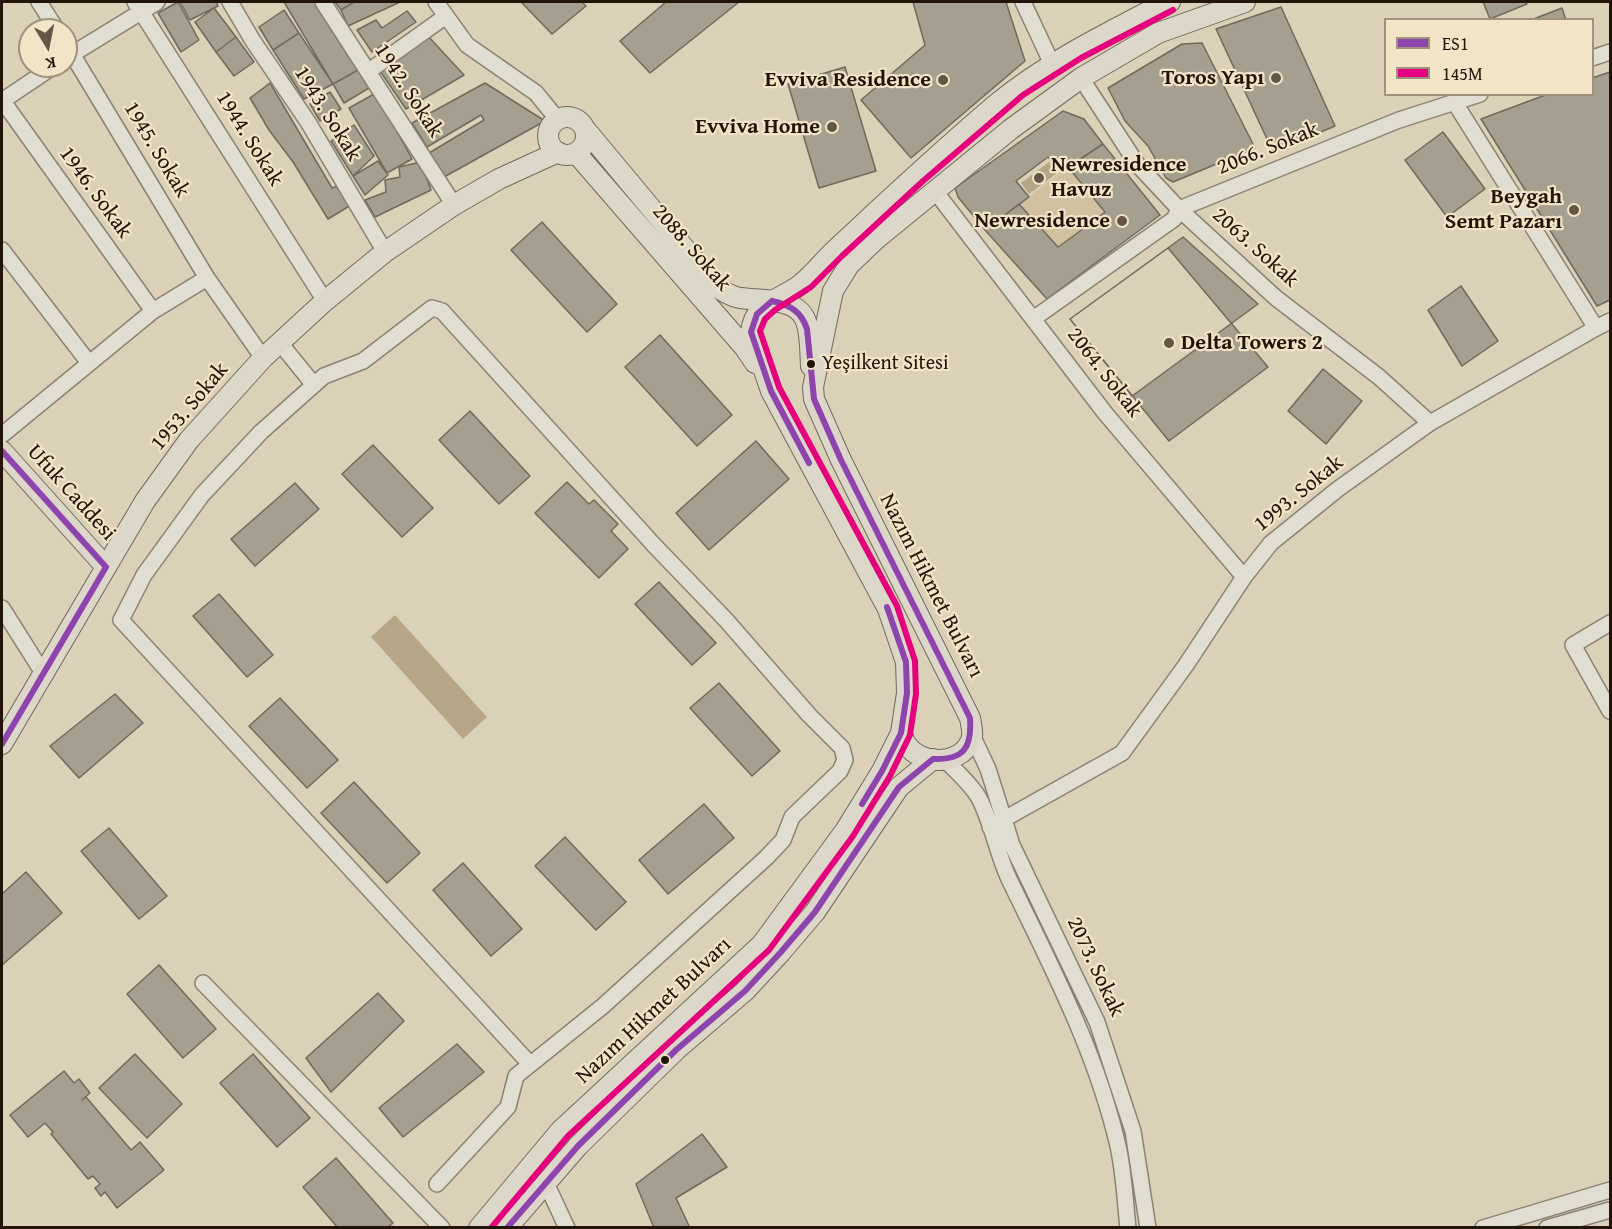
<!DOCTYPE html>
<html>
<head>
<meta charset="utf-8">
<style>
  body { margin:0 }
  #map { position:relative; width:1612px; height:1229px; overflow:hidden; background:#dbd0b8; font-family:"Gentium Book Plus",serif }
  canvas { display:block }
  .frame { position:absolute; inset:0; border:3px solid #231409; pointer-events:none }
  .legend { position:absolute; left:1384px; top:18px; width:210px; height:78px; box-sizing:border-box; background:#f1e4c7; border:2px solid #9f917b; margin:0; padding:8px 10px; list-style:none; font-size:18px; color:#231409 }
  .legend li { display:flex; align-items:center; gap:12px; height:30px }
  .legend b { width:30px; border:2px solid #9f917b }
  .north { position:absolute; left:18px; top:18px; width:60px; height:60px; box-sizing:border-box; background:#f1e4c7; border:2px solid #9f917b; border-radius:50%; rotate:170deg; font-size:16px; font-weight:700; line-height:24px; text-align:center; color:#231409 }
  .north::after { content:''; display:block; margin:auto; width:21px; height:27px; background:#635646; clip-path:polygon(50% 0,100% 100%,50% 72%,0 100%) }
</style>
</head>
<body>
<div id="map">
<canvas width="1612" height="1229"></canvas>
<div class="frame"></div>
<ul class="legend">
<li><b style="height:8px;background:#8e44ad"></b>ES1</li>
<li><b style="height:8px;background:#e5007d"></b>145M</li>
</ul>
<div class="north">K</div>
</div>
<script>
const ctx = document.querySelector('canvas').getContext('2d');
ctx.lineJoin = 'round';
function fillPath(path, color) { ctx.fillStyle = color; ctx.fill(path, 'evenodd'); }
function trace(path, color, width, dash) { ctx.strokeStyle = color; ctx.lineWidth = width; ctx.lineCap = dash ? 'butt' : 'round'; ctx.setLineDash(dash || []); ctx.stroke(path); }
function label(font, color, halo, rows, align = 'center') {
  ctx.font = font + ' "Gentium Book Plus",serif'; ctx.lineWidth = 4.5; ctx.setLineDash([]); ctx.textBaseline = 'middle'; ctx.strokeStyle = halo; ctx.fillStyle = color; for (const [text, x, y, turn = 0] of rows) {
    ctx.save(); ctx.translate(x, y); ctx.rotate((+turn || 0) * Math.PI / 180); ctx.textAlign = isNaN(turn) ? turn : align; if (halo) ctx.strokeText(text, 0, 0); ctx.fillText(text, 0, 0); ctx.restore();
  }
}
fillPath(new Path2D(`
  M1068 167 1105 212 1058 247 1019 204Z`), '#d1c1a1');
fillPath(new Path2D(`
  M1049 162 1057 173 1029 194 1021 183Z
  M395 615 487 717 463 739 371 637Z`), '#b6a688');
const building = new Path2D(`
  M178 2 199 40 181 52 158 13Z
  M180 2H216L218 6 190 20Z
  M284 2H317L358 70 333 84Z
  M335 2H354L341 10Z
  M354 2H400L348 26 341 10Z
  M521 2H582L586 6 552 34Z
  M666 2H739L650 73 620 41Z
  M913 2H1006L1025 61 911 158 861 100 925 45Z
  M1483 2H1526L1527 4 1490 19Z
  M1281 7 1335 126 1273 152 1216 29Z
  M214 8 236 37 216 52 195 22Z
  M1562 8 1566 20H1531Z
  M284 10 299 33 273 50 259 27Z
  M407 11 416 22 372 52 357 30 376 20 382 28Z
  M299 33 333 84 304 99 273 50Z
  M427 35 464 75 406 109 378 68Z
  M236 37 254 62 234 76 216 52Z
  M1202 43 1255 148 1173 182 1166 178 1148 146 1125 121 1108 88 1182 44Z
  M845 67 876 171 819 188 788 84Z
  M358 70 369 88 344 103 333 84Z
  M1610 72V300L1597 306 1481 119 1548 94H1592V78Z
  M270 83 332 188 337 186 351 205 328 219 293 162 269 130 250 98Z
  M485 83 545 121 444 177 429 153 484 120 481 115 427 147 412 123Z
  M330 92 341 109 320 121 310 104Z
  M376 93 412 159 387 173 349 108Z
  M1063 111 1084 119 1103 144 1062 172 1048 157 1016 181 1029 197 985 230 958 197 955 188Z
  M354 125 374 156 353 176 331 141Z
  M1443 132 1485 189 1447 217 1405 160Z
  M1103 144 1160 215 1047 299 985 230 1019 204 1058 247 1072 237 1105 212 1068 167Z
  M378 161 388 175 365 195 353 176Z
  M421 162 431 190 375 217 365 200 386 192 385 180 400 177 399 167Z
  M542 222 617 304 587 332 511 250Z
  M1183 237 1258 304 1132 396 1070 319Z
  M1168 248 1268 367 1169 441 1070 319Z
  M1461 286 1498 341 1462 366 1428 310Z
  M660 335 732 415 697 446 625 367Z
  M1323 369 1362 401 1326 444 1288 411Z
  M470 411 530 476 499 504 439 440Z
  M756 441 789 479 709 550 676 513Z
  M373 445 433 508 402 537 342 474Z
  M567 482 589 504 594 500 618 524 611 531 628 549 599 578 535 513Z
  M295 483 319 509 255 566 231 539Z
  M659 582 716 643 692 665 635 604Z
  M219 594 273 655 247 677 193 616Z
  M719 683 780 751 752 776 690 708Z
  M115 694 143 723 79 778 50 746Z
  M280 698 338 760 307 788 249 726Z
  M354 782 420 853 387 883 321 813Z
  M704 804 734 838 668 894 639 860Z
  M109 828 167 896 139 919 81 851Z
  M565 837 626 902 596 930 535 866Z
  M463 863 522 929 491 956 433 890Z
  M26 872 62 913 2 965V894Z
  M159 965 216 1029 183 1058 127 994Z
  M378 993 404 1021 331 1092 306 1058Z
  M457 1044 484 1072 403 1137 379 1108Z
  M135 1054 182 1104 147 1138 99 1088Z
  M253 1054 310 1118 277 1147 220 1083Z
  M64 1071 74 1083 79 1079 90 1093 82 1100 86 1097 131 1150 140 1142 164 1170 117 1208 105 1192 101 1196 95 1188 100 1184 93 1176 88 1179 51 1134 53 1132 45 1123 28 1137 10 1115Z
  M702 1134 727 1167 676 1198 690 1228H654L636 1184Z
  M336 1158 393 1223 387 1228H338L303 1187Z`);
fillPath(building, '#a69e8e');
trace(building, '#71695c', 1.5);
const minor = new Path2D(`
  M39 2 57 30
  M135 2 325 301
  M230 2 253 41 308 122 385 252
  M323 2 454 205
  M436 2 467 45 536 93 558 120
  M1023 2 1052 64
  M66 44 207 278 263 358
  M66 58 157 2
  M1592 58 1610 52
  M369 71 446 16
  M1081 78 1137 164 1179 209 1276 298 1379 377 1430 423
  M2 100 153 311
  M2 101 54 66
  M1455 103 1596 328
  M935 191 1105 413 1244 577
  M2 250 89 363
  M1033 319 1174 219 1179 209 1399 120 1480 94
  M280 343 314 385
  M2 435 153 311 207 278
  M2 608 43 673
  M1610 623 1573 645 1610 711
  M972 735 988 769 1012 845 1097 1022 1133 1131 1148 1228
  M945 760C957 772 970 783 979 798 992 823 997 853 1009 879 1051 966 1096 1051 1118 1146 1124 1173 1125 1200 1128 1228
  M990 827 1122 753 1186 665 1244 577 1271 543 1338 489 1430 423 1596 328 1610 321
  M203 983 442 1228
  M546 1183 567 1228
  M437 1184 508 1107 516 1076 603 1006 766 858 783 840 792 817 840 771 845 760 842 748 809 715 726 620 653 544 442 311 432 308 363 361 324 376 261 432 202 495 144 575 121 620 530 1064
  M1483 1228 1610 1190
  M1547 1228 1610 1210`);
const major = new Path2D(`
  M548 136a19 19 0 1 1 38 0a19 19 0 1 1-38 0Z
  M585 129 715 285C723 292 730 296 740 298 760 301 795 297 805 319 811 333 810 351 811 366
  M576 153 745 348 755 363
  M2 451 106 567
  M901 733C903 736 904 742 907 745 922 767 965 765 972 737 973 731 971 724 970 718L841 460 814 399 813 387 833 291 849 265 875 240 1011 129 1081 78 1158 33 1245 2
  M2 744 145 501 189 440 263 358 325 301 385 252 454 205 499 179 558 152
  M479 1228 561 1130 762 944 845 831 882 771 901 733 907 693 906 662 888 609 771 391 751 332C754 302 781 300 801 284 814 274 824 260 836 249 890 199 943 149 999 102 1048 62 1104 35 1159 6L1170 2
  M507 1228 578 1146 676 1050 745 991 781 952 815 912 899 787 933 759`);
trace(minor, '#8b8274', 18);
trace(major, '#71695c', 22);
trace(minor, '#e2ddd1', 15);
trace(major, '#ddd7c9', 20);
trace(new Path2D(`
  M772 301 757 314 751 332 771 391 809 463
  M2 451 106 567
  M2 744 106 567
  M862 804 882 771 901 733 907 693 906 662 887 607
  M507 1228 578 1146 676 1050 745 991 781 952 815 912 899 787 933 759C964 760 972 748 970 718L841 460 814 399 807 329C801 311 790 305 772 301`), '#8e44ad', 6);
trace(new Path2D(`
  M491 1228 568 1136 769 950 853 836 890 776 910 735 916 694 915 661 897 606 779 387 760 331 765 319 775 310 811 287 842 256 923 181 1023 95 1081 58 1173 10`), '#e5007d', 6);
for (const [x, y, r, color] of [
  [1276,78,6,"#635646"],
  [943,80,6,"#635646"],
  [832,127,6,"#635646"],
  [1039,178,6,"#635646"],
  [1574,210,6,"#635646"],
  [1122,221,6,"#635646"],
  [1169,343,6,"#635646"],
  [811,364,5,"#231409"],
  [665,1060,5,"#231409"]
]) { const dot = new Path2D(); dot.arc(x, y, r, 0, 2 * Math.PI); ctx.fillStyle = color; ctx.fill(dot); trace(dot, '#f1e4c7', 2); }
label('20px', '#231409', '#f1e4c7', [
  ["Yeşilkent Sitesi",822,364]
], 'left');
label('bold 22px', '#231409', '#f1e4c7', [
  ["Toros Yapı",1264,78],
  ["Evviva Residence",931,80],
  ["Evviva Home",820,127],
  ["Newresidence",1051,165,"left"],
  ["Havuz",1051,190,"left"],
  ["Beygah",1562,197],
  ["Semt Pazarı",1562,222],
  ["Newresidence",1110,221],
  ["Delta Towers 2",1181,343,"left"]
], 'right');
label('22px', '#231409', '#f1e4c7', [
  ["1942. Sokak",408,91,57],
  ["1943. Sokak",327,114,58],
  ["1944. Sokak",249,139,58],
  ["2066. Sokak",1268,149,-22],
  ["1945. Sokak",156,150,59],
  ["1946. Sokak",95,193,54],
  ["2088. Sokak",691,248,49],
  ["2063. Sokak",1255,248,42],
  ["2064. Sokak",1104,373,52],
  ["1953. Sokak",190,407,-50],
  ["Ufuk Caddesi",71,493,48],
  ["1993. Sokak",1299,494,-39],
  ["Nazım Hikmet Bulvarı",931,586,63],
  ["2073. Sokak",1095,967,65],
  ["Nazım Hikmet Bulvarı",654,1011,-43]
]);
</script>
</body>
</html>
